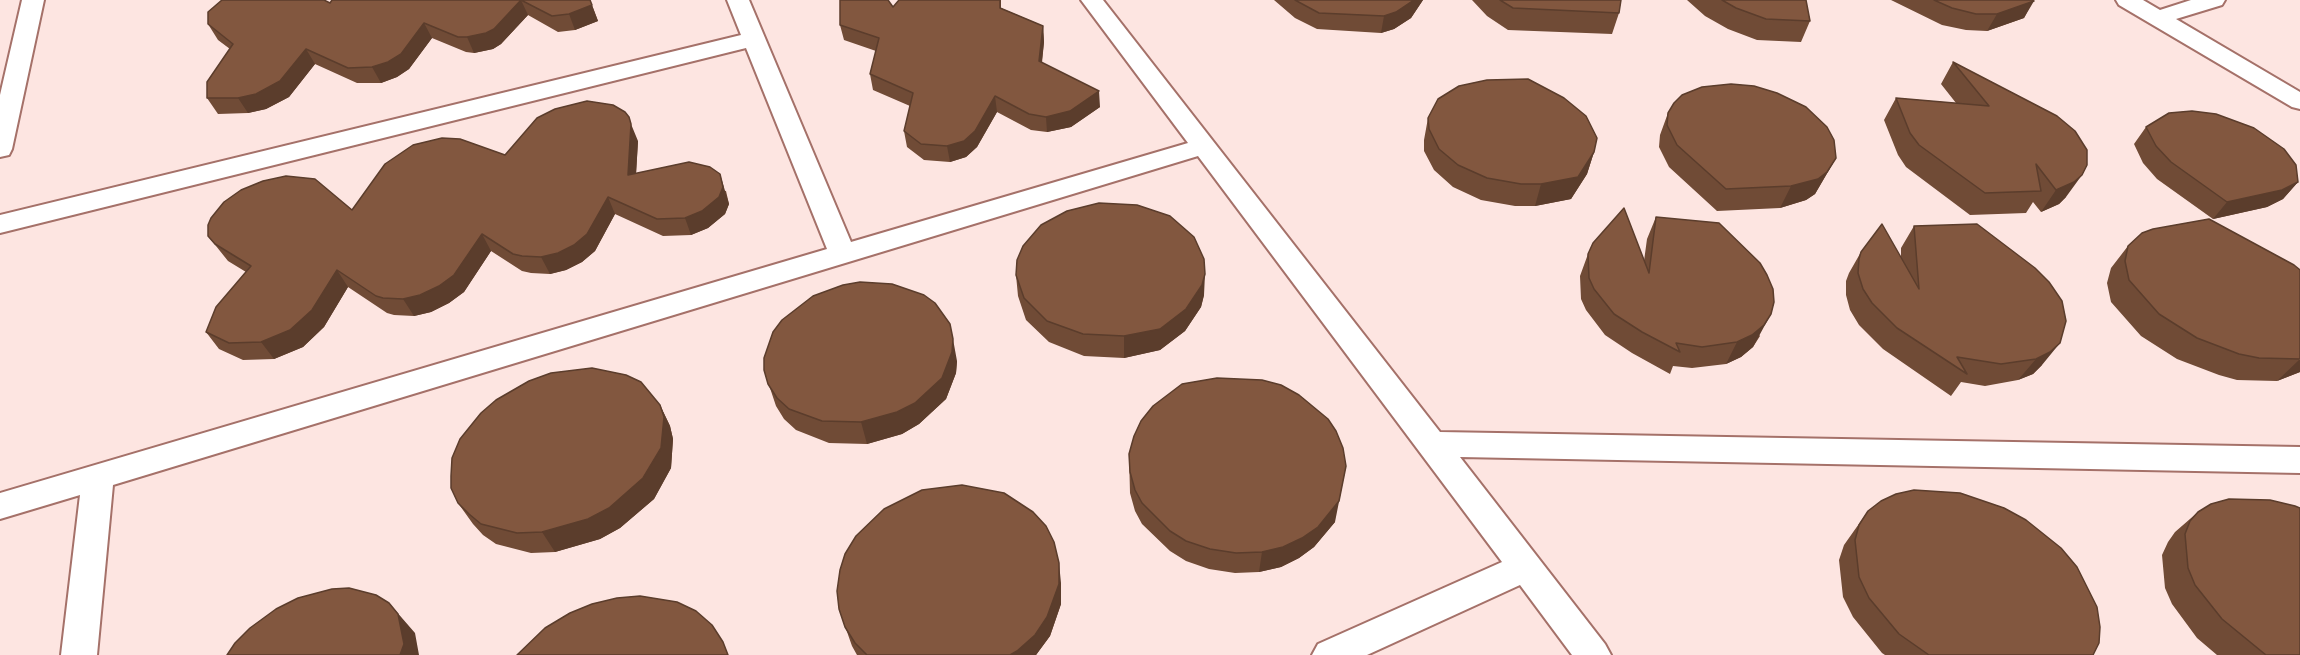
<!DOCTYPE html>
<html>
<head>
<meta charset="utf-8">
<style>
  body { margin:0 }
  canvas { display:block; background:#fde5e1 }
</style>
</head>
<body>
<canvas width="2300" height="655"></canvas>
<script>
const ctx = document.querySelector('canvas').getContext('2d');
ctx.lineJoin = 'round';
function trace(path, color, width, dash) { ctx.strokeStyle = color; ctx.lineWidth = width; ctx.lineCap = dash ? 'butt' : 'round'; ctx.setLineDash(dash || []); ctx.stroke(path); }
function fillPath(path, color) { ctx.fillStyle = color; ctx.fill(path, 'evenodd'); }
const service = new Path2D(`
  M22 0H44L12 149 9 155 0 157V95Z
  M727 0H749L851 242 1188 143 1081 0H1103L1440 432 2300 447V473L1460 457 1605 644 1611 655H1572L1520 585 1367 655H1312L1318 644 1502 562 1198 156 113 485 97 655H61L80 495 0 519V493L827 249 746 48 0 233V215L741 35Z
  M2116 0H2143L2160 10 2191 0H2225L2222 5 2176 19 2300 92V109L2292 107 2119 5Z`);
trace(service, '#a57169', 4);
fillPath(service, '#fff');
fillPath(new Path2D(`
  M332 0H590L598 21 575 30 558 32 528 15 501 44 493 49 474 53 466 52 432 38 409 69 397 77 381 83H357L315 64 289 97 266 109 248 113 218 114 207 98 230 49 218 40 208 24 330 3Z
  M1001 0V8L1043 26 1044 42 1042 63 1100 107 1071 127 1047 132 1031 130 997 112 977 147 966 157 950 162 924 160 907 147 904 131 910 106 873 90 870 74 876 51 844 40 840 25 893 7Z
  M1274 0H1423L1411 18 1394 29 1381 33 1317 29 1295 18Z
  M1472 0H1621L1619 13 1612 34 1508 30 1487 16Z
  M1687 0H1806L1810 21 1801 42 1757 40 1728 29 1705 16Z
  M1891 0H2033L2024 18 1987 31 1966 30 1942 25Z
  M1953 62 2066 197 2059 204 2041 212 2033 202 2026 213 1970 215 1906 167 1898 155 1884 120 1896 98 1956 103 1941 84Z
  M1668 113 1836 158 1815 194 1806 200 1780 208 1717 211 1669 167 1659 147 1660 135Z
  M1428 118 1594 152 1587 174 1571 199 1535 206H1515L1481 200 1453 187 1434 170 1424 151V140Z
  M2146 127 2298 182 2283 199 2267 207 2213 219 2157 179 2143 163 2134 144Z
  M638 141 636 173 726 191 729 204 725 214 708 228 691 235 663 236 615 214 595 251 582 262 566 270 550 274 531 273 522 271 491 251 464 292 449 303 431 312 414 316 394 315 387 313 348 287 324 327 303 347 274 359 243 360 219 349 206 332 246 272 228 261 208 236 352 210 505 155Z
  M1656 217 1760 336 1753 347 1741 357 1726 364 1692 368 1673 366 1670 374 1632 353 1605 335 1586 310 1581 299 1580 276 1588 254 1644 261 1647 239Z
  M1914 226 2042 365 2033 374 2018 380 1985 386 1961 382 1951 396 1883 349 1859 325 1850 310 1846 295V281L1849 273 1861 252 1901 258V248Z
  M2128 246 2294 265 2300 372 2277 381 2237 380 2219 375 2177 359 2141 336 2111 302 2107 283 2111 268Z
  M1016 275 1204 295 1201 307 1185 331 1160 350 1124 358 1084 356 1049 342 1026 320 1018 296Z
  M957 361 956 373 946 399 919 424 902 434 867 444 829 443 796 430 784 419 776 406 764 370Z
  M660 405 670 426 673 439 671 468 654 499 620 528 600 539 555 552 531 553 496 544 483 535 473 524 458 503Z
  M1129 454 1335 522 1314 547 1299 558 1281 567 1259 572 1235 573 1209 569 1186 561 1170 551 1142 524 1135 511 1130 493Z
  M1868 511 2093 655H1885L1882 653 1853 617 1843 597 1839 560 1844 545Z
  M2198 512 2300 655H2217L2197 638 2172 604 2165 588 2162 555 2168 542 2175 532Z
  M1061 583V604L1050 636 1036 655H857L852 646 839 609Z`), '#704b36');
fillPath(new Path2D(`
  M521 0 528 15 501 44 493 49 474 53 467 37Z
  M1414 0H1423L1411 18 1394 29 1381 33 1384 16Z
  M2034 1 2024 18 1987 31 1997 14Z
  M592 5 598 21 575 30 569 14Z
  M424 23 432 38 409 69 397 77 381 83 372 67Z
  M1043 26 1044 42 1040 77 1039 61Z
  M306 49 315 64 289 97 266 109 248 113 238 98Z
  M1099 91 1100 107 1071 127 1047 132 1046 117Z
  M995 96 997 112 977 147 966 157 950 162 947 146Z
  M631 124 638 141 635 192 628 175Z
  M1594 152 1587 174 1571 199 1535 206 1541 184Z
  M1836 158 1815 194 1806 200 1780 208 1791 186Z
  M720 174 729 204 725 214 708 228 691 235 685 218Z
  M2082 175 2066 197 2059 204 2041 212 2056 190Z
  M2298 182 2283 199 2267 207 2213 219 2227 202Z
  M608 197 615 214 595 251 582 262 566 270 550 274 541 257Z
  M482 234 491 251 464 292 449 303 431 312 414 316 403 299Z
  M337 270 348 287 324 327 303 347 274 359 261 342Z
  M1205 274 1204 295 1201 307 1185 331 1160 350 1124 358V336Z
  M1771 314 1753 347 1741 357 1726 364 1737 342Z
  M953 339 957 361 956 373 946 399 919 424 902 434 867 444 861 422Z
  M2060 343 2042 365 2033 374 2018 380 2036 359Z
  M2300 359V372L2277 381Z
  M660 405 670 426 673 439 671 468 654 499 620 528 600 539 555 552 542 532Z
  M1346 466 1335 522 1314 547 1299 558 1281 567 1259 572 1262 552Z
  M1059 563 1061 583V604L1050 636 1036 655H1010Z
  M389 603 415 633 419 655H400Z`), '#5b3d2c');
const building = new Path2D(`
  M222 0H324L330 3 332 0H521L494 29 486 33 467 37H458L424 23 401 54 388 62 372 67 348 68 306 49 280 81 256 94 238 98H207V82L233 44 208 24V12Z
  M521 0H590L592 5 569 14 552 16Z
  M840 0H888L893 7 899 0H1000V8L1043 26 1039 61 1099 91 1070 111 1046 117 1029 114 995 96 975 131 964 141 947 146 921 144 904 131 913 93 870 74 879 38 840 25Z
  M1295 0H1414L1396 12 1384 16 1319 13Z
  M1500 0H1621L1619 13 1513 8Z
  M1722 0H1806L1810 21 1766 19 1736 8Z
  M1934 0H2033L2034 1 1997 14H1976L1952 8Z
  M1953 62 2057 116 2075 131 2087 150V165L2082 175 2074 182 2056 190 2036 164 2041 191 1985 193 1919 145 1910 133 1896 98 1989 106Z
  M1528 79 1564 98 1586 116 1597 138 1594 152 1578 177 1541 184H1521L1487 178 1458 165 1439 149 1429 129 1428 118 1438 99 1459 86 1487 80Z
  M1731 84 1754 86 1777 93 1806 107 1827 127 1834 140 1836 158 1827 172 1818 179 1791 186 1726 189 1677 145 1667 125 1668 113 1674 103 1682 95 1702 87Z
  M587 101 613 105 625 112 629 117 631 124 628 175 689 162 710 167 720 174 723 187 719 197 702 211 685 218 657 219 608 197 587 234 574 245 558 253 541 257 522 256 513 254 482 234 454 275 439 286 420 295 403 299 383 298 376 296 337 270 312 310 290 330 261 342 229 343 206 332 216 307 251 266 215 244 208 236V225L211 218 224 202 241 190 263 181 286 176 315 179 352 210 385 164 413 145 442 138 460 139 505 155 537 118 555 109Z
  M2192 111 2216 114 2254 128 2284 149 2296 165 2298 182 2282 190 2227 202 2171 162 2156 146 2146 127 2169 113Z
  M1099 203 1137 205 1170 216 1194 237 1204 259 1205 274 1202 285 1186 309 1160 329 1124 336 1083 334 1047 321 1024 298 1016 275 1017 260 1023 246 1041 225 1067 211Z
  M1624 208 1649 273 1656 217 1719 223 1760 263 1767 275 1773 289 1774 302 1771 314 1764 325 1752 335 1737 342 1702 347 1676 343 1680 352 1642 332 1614 314 1594 289 1589 278 1588 254 1593 243Z
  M2209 219 2294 265 2300 270V359L2259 358 2239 354 2197 338 2159 314 2129 280 2125 261 2128 246 2142 233 2153 229Z
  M1882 224 1919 289 1914 226 1977 224 2035 268 2049 282 2062 301 2066 321 2060 343 2050 352 2036 359 2001 364 1957 357 1967 374 1897 328 1872 303 1863 289 1858 273 1859 259 1861 252Z
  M860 282 892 284 924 295 935 303 950 324 953 339 952 352 942 378 915 403 897 412 861 422 822 421 789 409 777 398 768 384 764 370V358L773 332 782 320 813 296 843 285Z
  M592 368 626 375 641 382 660 405 664 417 661 448 643 478 609 508 588 519 542 532 517 533 481 524 469 514 458 503 451 488V476L452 458 460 439 481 413 496 400 529 381 551 373Z
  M1217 378 1262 380 1281 385 1299 395 1328 419 1336 431 1343 448 1346 466 1339 501 1318 527 1302 538 1283 547 1262 552 1236 553 1210 549 1186 541 1170 531 1142 503 1135 490 1130 472 1129 454 1134 436 1141 421 1153 406 1182 384Z
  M962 485 1004 493 1033 512 1046 526 1054 542 1059 563V584L1047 617 1035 635 1017 651 1010 655H867L855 643 845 627 839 609 837 591 840 570 845 554 856 536 884 509 922 490Z
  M1914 490 1960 493 2004 508 2026 520 2061 548 2077 567 2097 607 2100 627 2099 643 2093 655H1929L1899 634 1869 598 1859 577 1855 540 1859 525 1868 511 1881 501 1896 494Z
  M2229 499 2270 500 2295 506 2300 508V655H2266L2222 619 2195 585 2188 568 2185 534 2190 521 2198 512 2211 504Z
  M349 588 376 595 389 603 398 614 404 644 400 655H227L235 643 250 628 276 609 298 598 332 589Z
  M640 596 677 602 696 611 712 625 723 642 728 655H517L545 628 570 613 592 604 617 598Z`);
fillPath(building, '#82573f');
trace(building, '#5b3d2c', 1.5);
</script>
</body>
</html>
